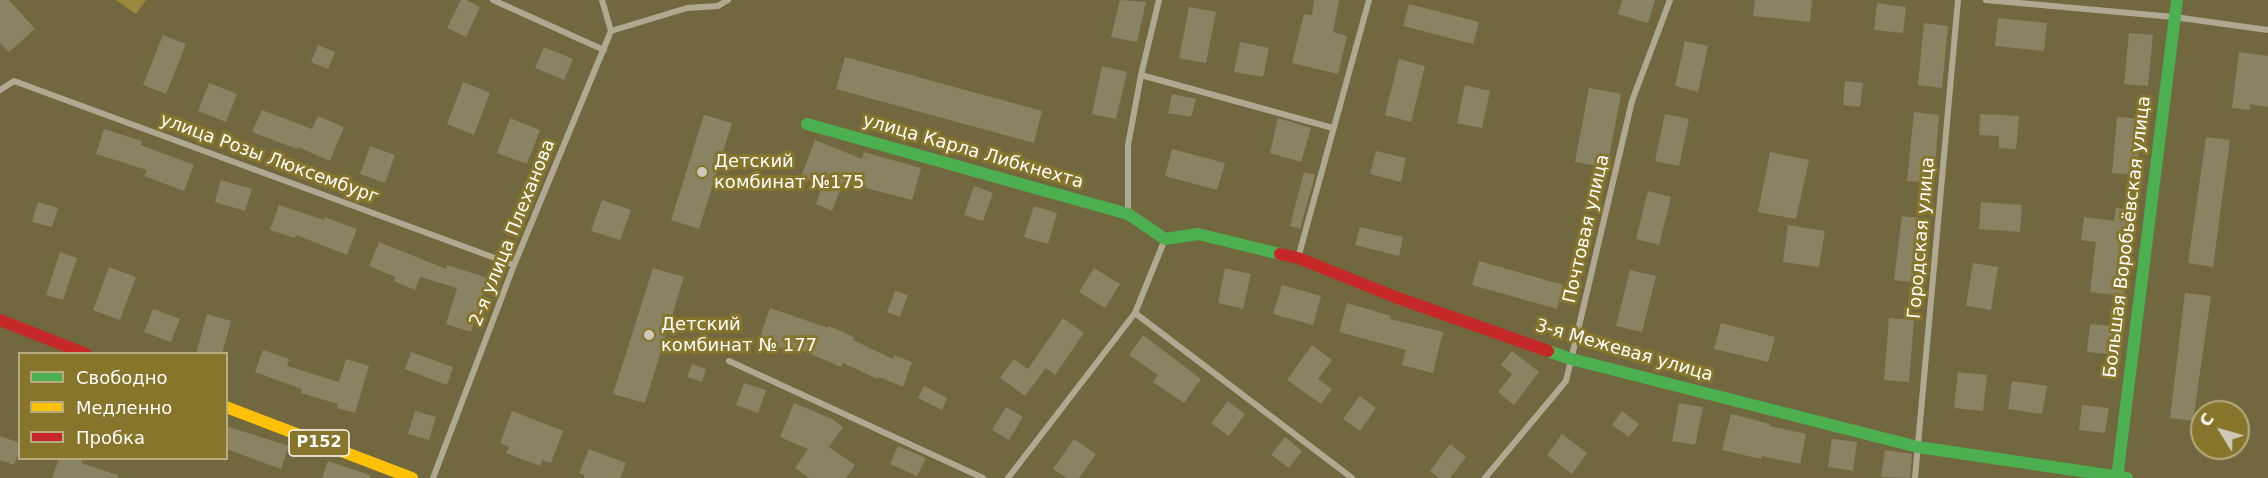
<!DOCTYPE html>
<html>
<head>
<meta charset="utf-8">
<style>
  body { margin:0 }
  #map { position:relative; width:2268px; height:478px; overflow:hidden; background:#71683f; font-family:"DejaVu Sans",sans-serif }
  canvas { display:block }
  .legend { position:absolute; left:18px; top:352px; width:210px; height:108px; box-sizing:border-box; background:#86752a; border:2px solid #b6ac7f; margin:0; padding:8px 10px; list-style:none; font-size:18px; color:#fff }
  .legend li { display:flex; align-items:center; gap:12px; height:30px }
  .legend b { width:30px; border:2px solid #b6ac7f }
  .north { position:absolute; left:2190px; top:400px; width:60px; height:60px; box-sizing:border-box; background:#86752a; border:2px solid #b6ac7f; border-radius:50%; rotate:307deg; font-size:16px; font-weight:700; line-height:24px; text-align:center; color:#fff }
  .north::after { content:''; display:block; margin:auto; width:21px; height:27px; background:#cdcabc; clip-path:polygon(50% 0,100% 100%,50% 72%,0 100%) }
</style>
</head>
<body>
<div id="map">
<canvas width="2268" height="478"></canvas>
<ul class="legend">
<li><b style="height:8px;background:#4caf50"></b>Свободно</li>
<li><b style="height:8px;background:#ffc107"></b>Медленно</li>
<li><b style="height:8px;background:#c62828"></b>Пробка</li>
</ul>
<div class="north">С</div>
</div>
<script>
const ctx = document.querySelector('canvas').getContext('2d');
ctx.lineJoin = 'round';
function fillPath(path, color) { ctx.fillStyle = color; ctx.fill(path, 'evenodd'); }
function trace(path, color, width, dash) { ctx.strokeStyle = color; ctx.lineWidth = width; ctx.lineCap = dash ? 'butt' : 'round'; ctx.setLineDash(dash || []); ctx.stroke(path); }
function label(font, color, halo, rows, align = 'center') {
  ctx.font = font + ' "DejaVu Sans",sans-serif'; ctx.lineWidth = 6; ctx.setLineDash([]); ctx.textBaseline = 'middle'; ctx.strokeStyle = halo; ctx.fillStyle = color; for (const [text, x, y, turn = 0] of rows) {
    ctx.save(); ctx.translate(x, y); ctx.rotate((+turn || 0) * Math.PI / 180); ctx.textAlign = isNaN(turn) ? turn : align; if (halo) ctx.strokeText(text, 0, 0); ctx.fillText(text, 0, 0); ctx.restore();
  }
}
fillPath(new Path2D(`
  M116 0H146L136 14Z`), '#9b893f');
fillPath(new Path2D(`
  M0 0H9L35 29 9 52 0 43Z
  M461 0H466L480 7 466 37 447 28Z
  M1120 0 1146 2 1137 42 1111 37Z
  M1314 0H1339L1333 32 1347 36 1338 74 1292 63 1304 14 1312 15Z
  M1622 0H1655L1648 23 1618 14Z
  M1755 0H1812L1810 22 1753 16Z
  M1877 3 1906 7 1903 33 1874 30Z
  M1409 4 1479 22 1473 44 1403 26Z
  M1189 7 1216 12 1206 63 1179 58Z
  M1998 18 2047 23 2044 51 1995 46Z
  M1924 23 1948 26 1942 88 1918 85Z
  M2129 33 2153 35 2148 86 2124 84Z
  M163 35 186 44 166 94 143 85Z
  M1685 41 1708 46 1698 92 1675 86Z
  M1240 42 1269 48 1263 77 1234 72Z
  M318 45 335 52 328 69 311 62Z
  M544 47 573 59 564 80 535 68Z
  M2239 52 2268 56V107L2250 104 2249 110 2232 108Z
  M845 57 1042 111 1034 143 836 89Z
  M1399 59 1425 66 1411 122 1385 115Z
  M1102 66 1127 72 1116 119 1092 114Z
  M1845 81 1863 83 1860 107 1843 105Z
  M463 82 490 93 474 135 447 124Z
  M209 83 237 94 226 122 198 111Z
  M1465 85 1490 91 1482 128 1457 123Z
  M1589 88 1621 94 1607 168 1575 162Z
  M1172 94 1196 99 1191 117 1168 113Z
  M262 110 312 129 318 116 344 127 330 161 298 147 297 149 252 132Z
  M1914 112 1939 115 1934 183 1907 181Z
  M1665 114 1689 119 1679 166 1655 161Z
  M1980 114 2019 116 2016 149 1999 148V136L1979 135Z
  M704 115 732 123 699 229 671 220Z
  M2117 117 2142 119 2137 175 2112 173Z
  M510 118 540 130 527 164 497 153Z
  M1278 118 1311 128 1301 162 1270 153Z
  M104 129 142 141 141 145 194 165 184 191 144 176 147 170 96 154Z
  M2206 137 2230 140 2213 267 2188 263Z
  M815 140 862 159 864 152 921 168 912 200 843 182 832 211 816 204 823 185 801 177Z
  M370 146 395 155 385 183 360 174Z
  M1172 149 1225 163 1217 190 1165 176Z
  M1376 151 1406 158 1401 182 1370 174Z
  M1770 152 1809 160 1796 219 1758 212Z
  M1304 172 1315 175 1300 229 1290 226Z
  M221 180 252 189 245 211 215 202Z
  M974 186 993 193 983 221 964 215Z
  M1648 191 1671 197 1659 245 1636 239Z
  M602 200 631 210 620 240 591 231Z
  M38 202 58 208 52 227 32 222Z
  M1981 202 2022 205 2020 232 1979 229Z
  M279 205 324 220 325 217 357 229 347 255 296 235 295 238 270 230Z
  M1034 206 1057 213 1048 244 1024 237Z
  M2116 208 2135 210 2124 296 2090 292 2096 242 2081 240 2084 217 2114 221Z
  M1902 216 1927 219 1920 283 1894 280Z
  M1788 225 1825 231 1819 267 1783 262Z
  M1360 227 1403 237 1399 256 1355 245Z
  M379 242 446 269 447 265 488 278 471 332 446 324 457 288 420 277 415 290 394 281 396 277 369 266Z
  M60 252 77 258 63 300 46 295Z
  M1479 261 1563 285 1557 309 1472 285Z
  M1973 263 1998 267 1991 310 1966 306Z
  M109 267 136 277 120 320 93 310Z
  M653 268 684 277 645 403 613 394Z
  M1094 268 1120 284 1105 308 1079 292Z
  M1225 268 1251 274 1243 309 1218 303Z
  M1630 270 1656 276 1642 332 1616 326Z
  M1282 285 1321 296 1313 325 1273 314Z
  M895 291 908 295 900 317 887 312Z
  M2185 293 2211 296 2193 421 2170 418Z
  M1347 303 1391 316 1390 319 1443 332 1433 373 1402 365 1406 350 1339 332Z
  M770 308 828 328 829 326 854 337 853 340 893 359 894 355 912 362 903 387 879 377 878 379 843 363 841 367 799 349 798 354 759 340Z
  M153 309 180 319 171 342 144 332Z
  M207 314 231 321 222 354H196Z
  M1063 318 1084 333 1055 375 1046 368 1025 396 1000 378 1014 359 1028 369Z
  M1889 318 1914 320 1909 382 1884 380Z
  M1721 323 1775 337 1768 362 1714 349Z
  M2090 324 2122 327 2119 355 2087 352Z
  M1143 335 1201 379 1184 403 1153 382 1158 375 1129 355Z
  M1312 345 1332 360 1318 379 1332 389 1321 404 1287 380Z
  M263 350 289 359 287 366 339 382 346 359 369 366 355 413 337 408 338 404 301 393 302 389 255 372Z
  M1512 351 1539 372 1514 405 1498 392 1512 374 1501 365Z
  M411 352 453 367 447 385 405 369Z
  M692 364 706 369 702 382 687 377Z
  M1958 372 1987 375 1983 411 1954 408Z
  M2012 381 2047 386 2042 414 2008 409Z
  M744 383 766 390 758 413 736 405Z
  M924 386 947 398 942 410 918 398Z
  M1360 396 1376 408 1360 431 1343 419Z
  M1228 401 1245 414 1229 436 1211 423Z
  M794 403 832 419 843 427 829 447 855 465 846 478H809L795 468 808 449 780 437Z
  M1679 403 1703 407 1695 445 1672 441Z
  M2082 405 2109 408 2105 433 2079 430Z
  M1006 407 1023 417 1009 440 992 430Z
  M415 411 436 417 429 440 408 434Z
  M512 411 563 431 551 463 542 460 540 466 506 453 509 447 500 443Z
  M1622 411 1639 424 1629 437 1612 425Z
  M1731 414 1770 424 1769 426 1806 434 1800 464 1762 456 1761 459 1722 450Z
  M226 426 289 446 281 469 226 449Z
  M1562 434 1587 453 1572 474 1547 455Z
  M0 436 20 443V450L14 465 0 460Z
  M1285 437 1302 451 1289 468 1271 455Z
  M1074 439 1096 454 1079 478H1067L1053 469Z
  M1832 439 1857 442 1853 471 1828 467Z
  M1450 444 1466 457 1450 478H1439L1430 471Z
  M898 446 926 458 917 476 890 464Z
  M589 449 626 463 620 478H584V475L579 473Z
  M1885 450 1912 454 1910 478 1881 477Z
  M59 459H83L81 463 118 475V478H52Z
  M328 461 370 475V478H322Z`), '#898364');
trace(new Path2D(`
  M493 0 604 50
  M1986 0 2174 17 2268 30
  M611 31 687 8 718 6 728 0
  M1141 75 1333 128
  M0 90 14 81 514 265
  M1128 214V145L1141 75 1159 0
  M1298 258 1369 0
  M1135 313 1352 478
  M729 361 983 478
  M433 478 514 265 611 31 602 0
  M1008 478 1135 313 1165 239
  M1485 478 1566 381 1632 101 1670 0
  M1915 478 1958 0`), '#b0a991', 6);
trace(new Path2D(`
  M807 124 1128 214 1165 239 1198 234 1280 254
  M1548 351 1571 359 1918 447 2127 478
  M2117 478 2177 0`), '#4caf50', 12);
trace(new Path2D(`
  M226 407 412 478`), '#ffc107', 12);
trace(new Path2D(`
  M1280 254 1298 258 1395 297 1548 351
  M0 320 86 354`), '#c62828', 12);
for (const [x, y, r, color] of [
  [702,172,6,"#cdcabc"],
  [649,335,6,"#cdcabc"]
]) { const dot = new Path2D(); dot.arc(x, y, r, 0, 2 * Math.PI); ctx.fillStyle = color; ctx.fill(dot); trace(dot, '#86752a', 2); }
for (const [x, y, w] of [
  [319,443,60]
]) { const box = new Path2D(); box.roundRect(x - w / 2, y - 13, w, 26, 4.5); ctx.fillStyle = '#86752a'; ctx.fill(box); trace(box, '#fff', 1.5); }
label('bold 16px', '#fff', null, [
  ["Р152",319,443]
]);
label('18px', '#fff', '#86752a', [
  ["улица Карла Либкнехта",973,152,16],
  ["улица Розы Люксембург",269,159,20],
  ["Почтовая улица",1587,229,-77],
  ["2-я улица Плеханова",513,233,-68],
  ["Большая Воробьёвская улица",2128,237,-83],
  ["Городская улица",1922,238,-85],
  ["3-я Межевая улица",1624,351,16]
]);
label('18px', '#fff', '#86752a', [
  ["Детский",714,162],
  ["комбинат №175",714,183],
  ["Детский",661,325],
  ["комбинат № 177",661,346]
], 'left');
</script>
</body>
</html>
